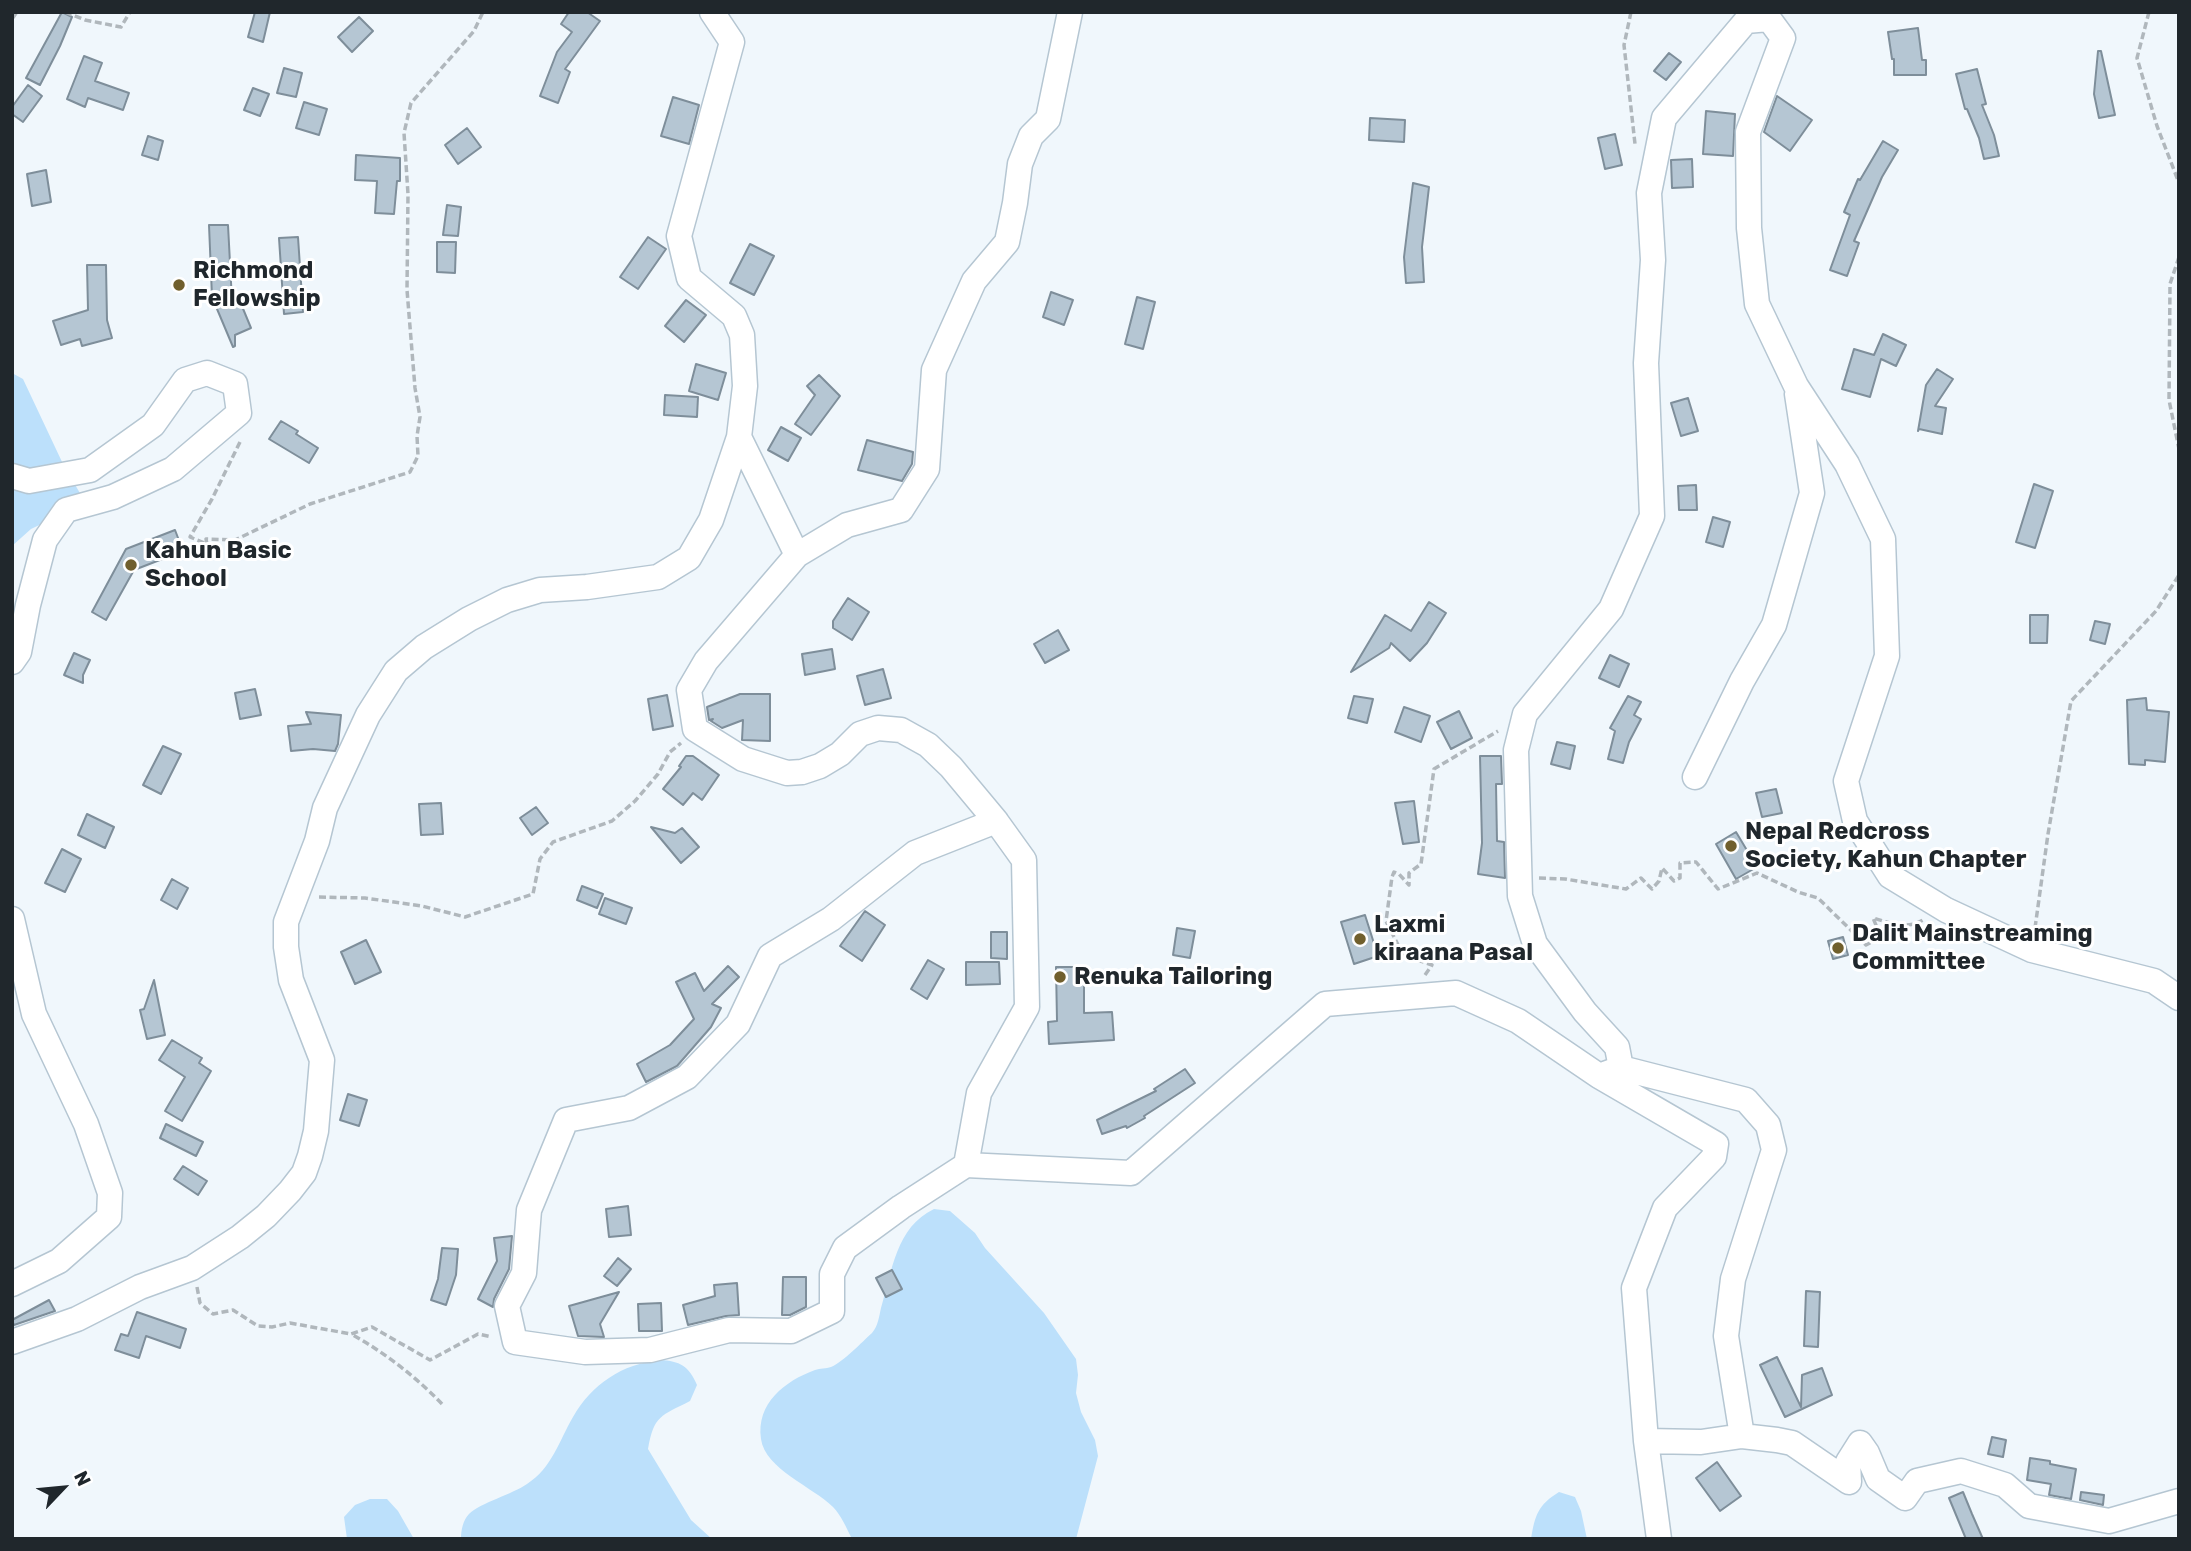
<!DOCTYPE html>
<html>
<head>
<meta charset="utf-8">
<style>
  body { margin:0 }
  #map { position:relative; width:2191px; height:1551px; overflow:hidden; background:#f0f7fc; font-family:Rubik,sans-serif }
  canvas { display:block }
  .frame { position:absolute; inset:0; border:14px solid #20272c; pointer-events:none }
  .north { position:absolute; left:28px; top:1453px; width:70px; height:70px; -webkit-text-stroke:5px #fff; paint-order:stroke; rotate:64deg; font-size:19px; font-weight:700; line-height:28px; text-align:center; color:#20272c }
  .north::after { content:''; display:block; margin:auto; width:24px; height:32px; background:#20272c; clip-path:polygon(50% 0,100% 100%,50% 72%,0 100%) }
</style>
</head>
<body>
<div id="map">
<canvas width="2191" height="1551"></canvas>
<div class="frame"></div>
<div class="north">N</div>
</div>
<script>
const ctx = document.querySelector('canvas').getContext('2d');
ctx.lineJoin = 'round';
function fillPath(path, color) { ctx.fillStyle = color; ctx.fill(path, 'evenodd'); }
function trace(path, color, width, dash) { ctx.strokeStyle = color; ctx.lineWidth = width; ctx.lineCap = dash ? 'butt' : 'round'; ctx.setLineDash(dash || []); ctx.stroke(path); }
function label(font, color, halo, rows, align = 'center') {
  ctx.font = font + ' Rubik,sans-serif'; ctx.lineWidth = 6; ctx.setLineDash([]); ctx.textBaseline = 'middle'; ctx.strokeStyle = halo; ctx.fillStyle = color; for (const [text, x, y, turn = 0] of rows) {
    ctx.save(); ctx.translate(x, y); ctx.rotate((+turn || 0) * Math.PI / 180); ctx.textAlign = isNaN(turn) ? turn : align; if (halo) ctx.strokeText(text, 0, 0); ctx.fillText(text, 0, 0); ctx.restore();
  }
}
fillPath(new Path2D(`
  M12 373 23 379 63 464 88 507 52 519 31 529 12 546Z
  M934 1209 950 1211 975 1233 985 1248 1044 1313 1076 1359 1078 1375 1076 1393 1081 1412 1095 1440 1098 1456 1076 1539H852C847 1529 841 1515 833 1507 813 1487 765 1469 761 1439 756 1403 785 1381 815 1370 820 1368 826 1369 831 1367 843 1362 862 1342 872 1333 878 1326 879 1317 881 1308 892 1271 896 1227 934 1209Z
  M660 1360C680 1361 689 1366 697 1385L690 1401C661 1416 654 1415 648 1449L691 1520 712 1539H461C461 1530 463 1520 469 1514 480 1503 513 1494 527 1484 552 1468 559 1441 573 1417 592 1384 622 1364 660 1360Z
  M1559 1492 1575 1497 1581 1511 1587 1539H1531C1535 1515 1538 1505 1559 1492Z
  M370 1499H387L398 1511 414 1539H347L344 1517 355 1505Z`), '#bce0fb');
const building = new Path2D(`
  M62 12 72 17 60 46 40 85 26 78Z
  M255 12H270L263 42 248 37Z
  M569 12H587L600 21 565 69 570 72 558 103 540 96 557 52 572 32 561 24Z
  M359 17 373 31 352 52 338 37Z
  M1918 28 1922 60H1926V75H1894V59H1892L1888 32Z
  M2098 51H2101L2115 115 2099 118 2094 94Z
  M1669 53 1681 62 1666 80 1654 71Z
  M84 56 102 63 95 81 129 93 123 110 88 98 85 107 67 99Z
  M284 68 302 73 296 97 277 93Z
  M1977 69 1986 104 1982 105 1994 135 1999 156 1984 159 1979 138 1967 109H1965L1956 74Z
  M28 85 42 96 23 122 12 114V107Z
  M253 88 269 94 260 116 244 110Z
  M1777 96 1812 120 1790 151 1764 132Z
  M673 97 699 105 689 144 661 136Z
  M304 102 327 109 319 135 296 128Z
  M1706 111 1735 114 1733 156 1703 154Z
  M1370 118 1405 120 1404 142 1369 140Z
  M467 128 481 147 458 164 445 145Z
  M1615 134 1622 165 1605 169 1598 138Z
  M148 136 163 141 158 160 142 155Z
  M1883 141 1898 150 1882 177 1854 241 1859 243 1847 276 1830 270 1850 215 1844 212 1858 179 1860 180Z
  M356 155 400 158V181H397L394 214 375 213 377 181 355 180Z
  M1692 159 1693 187 1672 188 1671 160Z
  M46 170 51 202 32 206 27 174Z
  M1413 183 1429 187 1422 247 1424 282 1406 283 1404 257Z
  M447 205 461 207 458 236 443 235Z
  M209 225H228L232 301 239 299 251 328 235 335V346L233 347 212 297Z
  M298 237 303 312 284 314 279 238Z
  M648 237 666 249 638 289 620 277Z
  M437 242H456L455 273 437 272Z
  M750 244 774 256 754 295 730 283Z
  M87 265H106L107 320 112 338 82 346 80 339 61 345 53 321 88 310Z
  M1051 292 1073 300 1064 325 1043 317Z
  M1137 297 1155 302 1143 349 1125 344Z
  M686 300 706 315 684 342 665 326Z
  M1883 334 1906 345 1896 366 1881 359 1870 397 1842 389 1854 349 1874 355Z
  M696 364 726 373 718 400 689 391Z
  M1937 369 1953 379 1935 406 1946 408 1942 434 1919 429 1918 431 1926 385Z
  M819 375 840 396 811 435 795 424 815 395 807 386Z
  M665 395 698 397 697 417 664 415Z
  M1688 398 1698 431 1681 436 1671 403Z
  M281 421 298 431 296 434 318 448 309 463 269 439Z
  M781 427 801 438 788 461 768 450Z
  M867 440 913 452 912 464 902 481 858 470Z
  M2034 484 2053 491 2035 548 2016 542Z
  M1696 485 1697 510H1679L1678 486Z
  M1713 517 1730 522 1723 547 1706 542Z
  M175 530 183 551 134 570 106 620 92 612 126 549Z
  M848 598 869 612 852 640 833 628V621Z
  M1429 602 1446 613 1427 643 1410 661 1391 643 1389 648 1351 672 1385 615 1411 631Z
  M2030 615H2048L2047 643H2030Z
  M2095 621 2110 624 2105 644 2090 640Z
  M1058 630 1069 650 1045 663 1034 644Z
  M832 649 835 669 805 675 802 654Z
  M74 653 90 660 83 675V683L64 675Z
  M1610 655 1629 664 1619 687 1599 678Z
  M883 669 891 698 865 705 857 676Z
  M255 689 261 715 240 719 235 693Z
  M740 694H770V741L742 740 743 720 722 728 711 721 713 719 709 720 707 707Z
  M667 695 673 726 653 730 648 699Z
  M1354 696 1373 699 1367 723 1348 718Z
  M1628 696 1641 702 1634 715 1641 719 1629 742 1623 763 1608 759 1615 731 1610 728Z
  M2146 698 2147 710 2169 712 2165 762 2145 760V765L2129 764 2127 700Z
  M1404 707 1430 716 1421 742 1395 732Z
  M1459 711 1472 738 1451 749 1437 722Z
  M306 712 341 715 338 744 335 751 313 749 291 751 288 726 311 724Z
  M1557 742 1575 746 1570 769 1551 764Z
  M163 746 181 754 161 794 143 785Z
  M686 756H693L719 775 702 800 693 793 683 805 663 789 681 767 679 766Z
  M1480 756H1501L1502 784H1496L1497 841 1504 842 1505 878 1478 874 1482 843Z
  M1776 789 1782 813 1762 817 1756 793Z
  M1414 801 1419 842 1403 844 1395 803Z
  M441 803 443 834 421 835 419 804Z
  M536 807 548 823 532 835 520 818Z
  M87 814 114 827 105 848 78 835Z
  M651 827 675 833 682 828 699 847 681 863Z
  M1736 832 1757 867 1736 879 1716 844Z
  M62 849 81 859 65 892 45 883Z
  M172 879 188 888 177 909 161 900Z
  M582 886 603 894 597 908 577 900Z
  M605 898 632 908 626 924 599 914Z
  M865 911 885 925 862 961 840 946Z
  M1365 915 1378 956 1354 964 1341 922Z
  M1177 928 1195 931 1190 958 1173 955Z
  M991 932H1007V959L991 958Z
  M1843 937 1848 955 1833 959 1828 941Z
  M366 940 381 972 355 984 341 952Z
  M928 960 944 969 927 999 911 989Z
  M966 962H999L1000 984 966 985Z
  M728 966 739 977 712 1004 721 1008 711 1027 677 1066 646 1082 637 1064 670 1045 694 1019 676 982 695 973 704 991Z
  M1056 967H1084V1013L1112 1012 1114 1040 1049 1044 1048 1022 1057 1021Z
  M154 980 165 1035 147 1039 140 1010 144 1009Z
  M172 1040 202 1058 199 1063 211 1071 182 1121 165 1111 185 1077 159 1060Z
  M1185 1069 1195 1083 1144 1116 1145 1118 1127 1128 1126 1126 1102 1134 1097 1120 1156 1091 1154 1089Z
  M348 1094 367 1100 359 1126 340 1120Z
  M166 1124 203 1142 196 1156 160 1138Z
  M183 1166 207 1181 198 1195 174 1179Z
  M628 1206 631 1235 609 1237 606 1209Z
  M512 1236 509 1269 494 1299 493 1307 478 1299 497 1261 494 1238Z
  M442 1248 458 1249 456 1275 446 1305 431 1300 438 1279Z
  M618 1258 631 1269 617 1286 604 1276Z
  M892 1270 902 1289 886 1297 876 1278Z
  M783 1277H806V1307L790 1315H782Z
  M737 1283 739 1315 726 1316 688 1325 683 1305 715 1296 714 1285Z
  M1806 1291 1820 1292 1818 1347 1804 1346Z
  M619 1292 600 1324 604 1337 578 1336 569 1306Z
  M49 1300 55 1311 14 1325 12 1320Z
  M661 1303 662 1331H639L638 1304Z
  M137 1312 186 1329 180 1348 146 1336 139 1358 115 1350 121 1334 128 1336Z
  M1777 1357 1801 1407 1802 1375 1822 1368 1832 1395 1785 1417 1760 1365Z
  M1992 1437 2006 1440 2003 1457 1988 1454Z
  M2030 1458 2050 1461V1464L2076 1469 2071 1499 2049 1495 2051 1484 2027 1480Z
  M1717 1462 1741 1496 1720 1511 1696 1478Z
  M1963 1492 1972 1514 1983 1539H1966L1949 1498Z
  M2081 1492 2104 1495 2103 1505 2080 1500Z`);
fillPath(building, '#b5c6d3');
trace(building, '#7e8e9a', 2);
const minor = new Path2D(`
  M712 12 732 42 679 236 689 278 734 316 742 335 745 386 739 437 797 555 706 661 689 690 695 729 743 759 787 773 802 772 820 766 840 754 860 734 878 728 901 730 928 745 951 767 996 821 1024 860 1027 1007 979 1093 966 1165 1131 1173 1325 1004 1456 993 1518 1021 1599 1076 1621 1068 1746 1100 1768 1125 1774 1150 1733 1279 1726 1336 1742 1436
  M12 476 29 481 90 470 153 425 185 380 207 373 235 384 239 413 173 469 113 497 66 510 45 540 28 605 19 652 12 662
  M797 555 847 525 901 510 927 469 934 370 974 281 1007 242 1015 203 1020 164 1031 136 1048 119 1070 12
  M1695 777 1742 681 1774 625 1812 493 1797 394
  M12 919 34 1014 86 1124 110 1193 109 1217 59 1261 12 1284
  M1621 1068 1617 1047 1585 1012 1535 944 1520 896 1516 750 1525 714 1611 609 1652 516 1646 363 1653 260 1649 193 1664 118 1746 21 1769 19 1783 38 1748 132 1749 228 1757 304 1796 386 1847 464 1883 539 1887 656 1846 781 1855 821 1890 876 1946 910 2032 950 2154 981 2179 998
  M1599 1076 1716 1144 1714 1157 1665 1208 1634 1288 1646 1441 1659 1539
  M966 1165 901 1207 845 1248 832 1274V1311L791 1331 729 1330 650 1350 585 1352 515 1342 507 1306 524 1273 529 1210 566 1120 629 1108 687 1077 738 1024 770 956 831 919 915 853 996 821
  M12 1342 77 1319 140 1287 192 1268 240 1237 266 1216 290 1191 304 1173 310 1156 316 1131 322 1060 291 980 286 947V922L317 841 325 808 368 715 396 671 424 647 469 619 507 600 540 590 587 587 658 577 689 558 711 520 739 437
  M1646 1441 1701 1442 1742 1436 1777 1440 1792 1443 1849 1482 1848 1462 1860 1443 1867 1453 1878 1479 1905 1498 1917 1481 1961 1471 2005 1485 2029 1506 2109 1521 2179 1501`);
trace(minor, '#b5c6d2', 27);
trace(new Path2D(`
  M65 12 85 20 121 27 130 12
  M1631 12 1624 45 1635 144
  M2149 12 2137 58 2157 126 2179 183
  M12 19 17 12
  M2179 257 2170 284 2169 400 2179 449
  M240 442 212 499 190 537 207 544 206 539 235 540 310 504 410 472 418 456 417 436 420 417 415 388 407 290 408 194 404 133 411 103 474 31 483 12
  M1539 878 1565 879 1626 889 1641 878 1652 889 1659 881 1662 868 1674 881 1680 878V863L1696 862 1718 889 1757 873 1798 892 1818 898 1866 945 1881 937 1873 918C1890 923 1907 930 1923 920
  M319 897 365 898 422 906 465 917 533 894 540 859 553 842 612 821 635 801 658 774 670 752 681 743
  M2035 928 2048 834 2071 701 2156 611 2179 575
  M1425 975 1432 965 1403 955 1386 921 1392 877 1394 872 1399 874 1409 885V873L1421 864 1434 769 1498 731
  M197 1287 200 1303 213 1314 233 1310 258 1326 272 1327 290 1323 351 1334
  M442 1404C416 1377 384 1352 351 1334L372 1327 430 1360 478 1334 492 1337`), '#b0b7bc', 3.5, [7, 3.5]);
trace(minor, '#fff', 24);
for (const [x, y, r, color] of [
  [179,285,7,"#705f2d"],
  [131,565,7,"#705f2d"],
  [1731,846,7,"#705f2d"],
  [1360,939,7,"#705f2d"],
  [1838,948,7,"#705f2d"],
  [1060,977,7,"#705f2d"]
]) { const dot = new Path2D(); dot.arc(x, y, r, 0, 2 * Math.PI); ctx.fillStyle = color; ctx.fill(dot); trace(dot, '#fff', 2.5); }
label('bold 24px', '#20272c', '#fff', [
  ["Richmond",193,271],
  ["Fellowship",193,299],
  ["Kahun Basic",145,551],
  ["School",145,579],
  ["Nepal Redcross",1745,832],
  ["Society, Kahun Chapter",1745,860],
  ["Laxmi",1374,925],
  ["kiraana Pasal",1374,953],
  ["Dalit Mainstreaming",1852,934],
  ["Committee",1852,962],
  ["Renuka Tailoring",1074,977]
], 'left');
</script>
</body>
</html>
